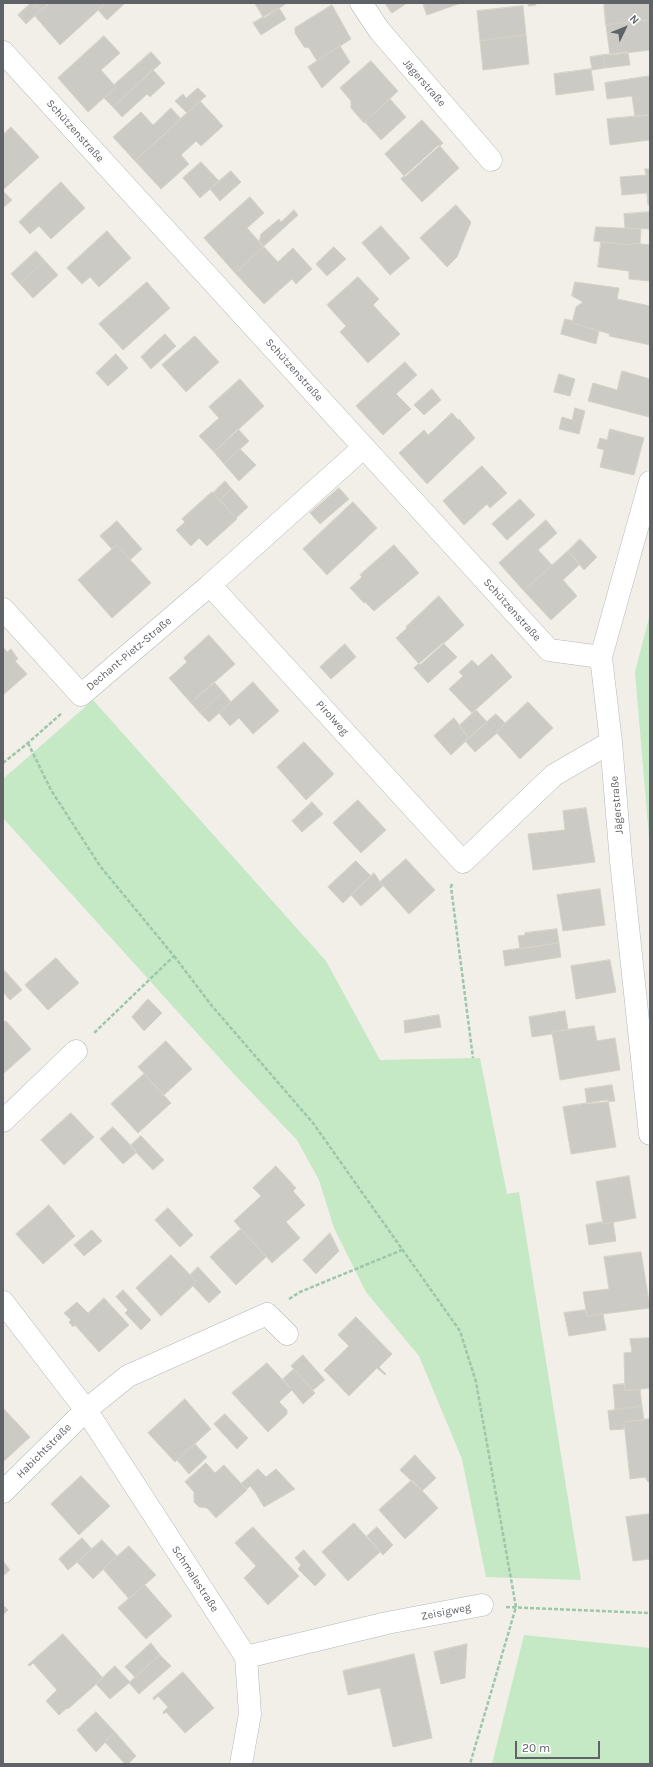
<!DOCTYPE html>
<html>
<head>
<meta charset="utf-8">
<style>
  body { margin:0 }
  #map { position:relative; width:653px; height:1767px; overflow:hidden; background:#f1efe8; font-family:Karla,sans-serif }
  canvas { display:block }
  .frame { position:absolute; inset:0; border:4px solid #5f6368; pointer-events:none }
  .north { position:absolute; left:605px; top:8px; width:40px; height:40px; -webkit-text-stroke:3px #fff; paint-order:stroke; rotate:47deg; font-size:11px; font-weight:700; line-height:16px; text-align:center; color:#5f6368 }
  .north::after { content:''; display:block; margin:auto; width:14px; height:18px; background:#5f6368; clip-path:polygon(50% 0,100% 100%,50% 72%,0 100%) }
  .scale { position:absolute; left:515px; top:1741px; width:85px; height:18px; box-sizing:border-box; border:2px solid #5f6368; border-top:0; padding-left:5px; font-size:12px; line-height:14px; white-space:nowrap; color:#5f6368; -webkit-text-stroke:3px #fff; paint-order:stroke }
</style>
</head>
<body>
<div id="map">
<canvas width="653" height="1767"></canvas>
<div class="frame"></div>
<div class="north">N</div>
<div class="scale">20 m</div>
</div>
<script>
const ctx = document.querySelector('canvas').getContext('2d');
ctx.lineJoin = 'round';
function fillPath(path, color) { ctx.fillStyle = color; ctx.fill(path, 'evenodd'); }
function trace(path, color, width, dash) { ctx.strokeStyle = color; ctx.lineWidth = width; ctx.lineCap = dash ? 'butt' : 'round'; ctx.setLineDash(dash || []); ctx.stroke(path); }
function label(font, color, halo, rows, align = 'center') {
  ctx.font = font + ' Karla,sans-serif'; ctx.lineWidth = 3; ctx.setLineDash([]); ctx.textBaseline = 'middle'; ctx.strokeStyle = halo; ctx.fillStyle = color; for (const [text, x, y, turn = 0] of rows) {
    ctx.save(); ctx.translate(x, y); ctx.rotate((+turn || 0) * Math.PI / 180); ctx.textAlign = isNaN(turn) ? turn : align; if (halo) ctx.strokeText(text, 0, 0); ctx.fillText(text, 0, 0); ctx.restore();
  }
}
fillPath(new Path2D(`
  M650 614V849L635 672Z
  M93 700 326 961 380 1060 480 1058 507 1194 519 1192 581 1580 486 1577 462 1459 419 1356 366 1292 334 1228 319 1180 297 1140 233 1073 3 818V779Z
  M524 1635 650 1648V1764H492Z`), '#c5e8c5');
const building = new Path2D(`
  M31 3H34L41 10 26 24 18 15Z
  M34 3H48L49 4 41 10Z
  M49 3H106L60 45 35 16Z
  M106 3H125L107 20 98 10Z
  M255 3H287L264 18Z
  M385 3H407L392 13Z
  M423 3H461L427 15Z
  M528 3H536V5L529 6Z
  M604 3H650V20L606 25Z
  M332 5 351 39 317 61 309 48 304 47 295 33V28Z
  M523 6 526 35 480 41 477 11Z
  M279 8 286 19 261 35 253 23Z
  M650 20V50L610 55 606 25Z
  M526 35 529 64 483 70 480 41Z
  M104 36 120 53 101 70 116 87 88 112 58 78Z
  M340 46 350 62 322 88 308 67Z
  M151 52 161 63 113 107 104 98 116 87 114 85Z
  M628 52 630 65 605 68 603 55Z
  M603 55 605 68 592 70 590 57Z
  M371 61 398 91 364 123 351 108V101L340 88Z
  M591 69 594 90 556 95 554 74Z
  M153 70 165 83 150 97 147 94 122 117 113 107Z
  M650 76V115L635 117 632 96 607 99 605 83Z
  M198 88 206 96 187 113 175 101 183 94 186 98Z
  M390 99 406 117 381 140 365 122Z
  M200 101 223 126 201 146 196 141 181 155 189 164 161 189 135 161Z
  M171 108 181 119 135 161 113 137 141 112 153 125Z
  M650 115V140L610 145 607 119Z
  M422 120 443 143 405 177 385 154Z
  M11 127 39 157 3 190V135Z
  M439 145 459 168 422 202 401 179Z
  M201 162 219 181 200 198 183 178Z
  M645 169H650V205H648L647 193 622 195 620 177 646 175Z
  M231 171 241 182 220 201 210 189Z
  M61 182 85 208 51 239 39 226 30 234 19 222Z
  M3 191 12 200 3 208Z
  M250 197 264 213 247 228 264 247 235 273 204 238Z
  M456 205 471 222 457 257 447 267 420 238Z
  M294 210 298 215 263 247 259 242 261 234 279 219 281 222Z
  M650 212V229L625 228 624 214Z
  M381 226 410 258 390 275 362 243Z
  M596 227 641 229 640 244 633 243 632 245 594 241Z
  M107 231 131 258 99 287 90 277 82 284 67 268Z
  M601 242 632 245 633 243 650 245V281L629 279V271L598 267Z
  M264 247 278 262 293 248 312 269 296 284 292 279 264 304 235 273Z
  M334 247 346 259 327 276 316 264Z
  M36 251 45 261 20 284 11 274Z
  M45 261 58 275 33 298 20 284Z
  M358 277 379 299 373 305 400 334 368 363 340 332 346 326 327 305Z
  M147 282 170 308 123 350 99 324Z
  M575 282 619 288 617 299 650 306V345L609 336 610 334 572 323 576 307 583 302 572 296Z
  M565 319 573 321 572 323 599 331 596 344 561 334Z
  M165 334 176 346 151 369 141 357Z
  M195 336 219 362 186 392 162 365Z
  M116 354 128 368 108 386 96 373Z
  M405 362 417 375 396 394 411 409 383 435 356 406Z
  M622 371 650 379 649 417 588 401 593 383 617 390Z
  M559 374 575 379 570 396 554 392Z
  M240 379 264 406 214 452 199 436 219 418 209 407Z
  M432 389 441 400 424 415 414 405Z
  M575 408 585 411 579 434 559 429 562 417 572 420Z
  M452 413 458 420 459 419 475 438 427 484 399 453 424 430 428 435Z
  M238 429 249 441 224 464 214 452Z
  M610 429 644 438 634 475 600 467 604 450 597 448 600 438 607 440Z
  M240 449 256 465 239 481 224 464Z
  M482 466 507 493 490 508 487 504 464 525 443 501Z
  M225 481 232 489 220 500 213 493Z
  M339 488 349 499 320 524 310 513Z
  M232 489 248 507 236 518 220 500Z
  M212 492 237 519 207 546 199 538 191 546 176 530 185 522 182 519Z
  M520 499 535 515 507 540 492 524Z
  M353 502 377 528 327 575 303 549Z
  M546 520 557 533 538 550 552 565 524 591 499 563Z
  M117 521 142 549 130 560 117 545 112 549 100 536Z
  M580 539 597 557 584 570 568 551Z
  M117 545 151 583 112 618 78 580Z
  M394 545 419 573 374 611 365 602 364 603 350 588 362 577 360 575Z
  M568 551 580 564 563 580 577 596 551 620 524 591Z
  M439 596 464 625 420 665 396 638 407 628 406 627Z
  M209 635 235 664 191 703 169 678 187 662 184 658Z
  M443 643 457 657 428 683 414 668Z
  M345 644 356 657 331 679 320 667Z
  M3 647 7 652 11 649 18 659 15 661 27 674 3 695Z
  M492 654 512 677 472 713 449 689 463 676 459 672 472 660 478 666Z
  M214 682 223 692 200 713 191 703Z
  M253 682 279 711 253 734 239 718 230 726 219 713Z
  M223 692 231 702 209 722 200 713Z
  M528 702 553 728 520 759 496 732Z
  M476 710 487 722 469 738 459 726Z
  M496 714 505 723 496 732 497 733 475 752 465 741Z
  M454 718 469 738 451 755 434 736Z
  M304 742 334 774 306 800 277 767Z
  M358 800 386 830 361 853 333 823Z
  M312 802 323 814 302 832 292 821Z
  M586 808 595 862 533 870 528 834 565 830 563 811Z
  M406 859 435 890 409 914 380 882Z
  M356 861 371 876 343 903 328 887Z
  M374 873 383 886 361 906 351 895Z
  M600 889 605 925 563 931 557 895Z
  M557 929 559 943 520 949 518 936 525 935V933Z
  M559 943 561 957 505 966 503 951Z
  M56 958 79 983 48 1010 25 985Z
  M610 960 616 992 576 999 571 966Z
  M5 971 22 990 10 1000 3 992V973Z
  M148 999 162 1013 144 1031 132 1017Z
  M565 1011 568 1029 552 1032V1034L532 1037 529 1017Z
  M439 1015 441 1027 405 1033 404 1021Z
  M3 1021 4 1022 6 1021 31 1049 3 1074Z
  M594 1026 597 1041 615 1038 620 1070 560 1080 552 1032Z
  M166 1041 192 1069 164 1095 138 1067Z
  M144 1074 171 1103 138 1133 111 1104Z
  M612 1085 615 1101 587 1104 585 1089Z
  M608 1100 616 1147 571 1154 563 1107Z
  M71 1113 94 1137 64 1165 41 1140Z
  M113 1127 137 1152 123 1164 100 1139Z
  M141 1136 164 1160 153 1170 130 1146Z
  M276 1166 296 1188 293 1191 305 1205 286 1222 300 1238 272 1263 234 1221 261 1196 253 1188Z
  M629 1176 636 1218 603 1224 596 1182Z
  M49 1205 75 1236 43 1264 16 1234Z
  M168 1208 193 1235 180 1247 155 1220Z
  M602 1222 603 1224 613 1222 616 1241 589 1245 586 1225Z
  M241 1229 266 1257 236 1285 210 1257Z
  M92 1230 102 1241 84 1256 74 1245Z
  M330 1233 339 1251 316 1274 303 1260Z
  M641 1252 650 1308 587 1316 583 1292 609 1289 604 1257Z
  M171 1255 197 1282 161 1316 136 1288Z
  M198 1267 221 1292 209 1303 193 1286 197 1282 190 1275Z
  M123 1290 151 1320 141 1330 125 1313 128 1310 116 1297Z
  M104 1298 129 1325 99 1352 75 1325 73 1327 69 1322 71 1320 64 1313 77 1302 88 1313Z
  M585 1310 587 1316 603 1314 606 1330 569 1336 564 1313Z
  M356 1317 392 1354 379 1367 386 1374 385 1375 377 1368 349 1396 324 1370 349 1346 338 1335Z
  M650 1338V1388L625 1391 624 1353 632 1352 630 1339Z
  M303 1355 325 1380 313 1390 291 1366Z
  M267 1363 292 1390 279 1402 287 1410V1414L268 1432 232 1393Z
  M294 1369 315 1393 303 1404 283 1379Z
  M624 1384 625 1391 640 1389 642 1406 615 1410 613 1385Z
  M185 1399 211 1429 175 1462 148 1433Z
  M642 1406 644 1420 624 1422V1429L610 1430 608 1411Z
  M3 1408 30 1437 3 1462Z
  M225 1414 248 1438 237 1449 214 1424Z
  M650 1419V1481L648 1482 645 1477 630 1479 624 1422Z
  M195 1444 207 1457 189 1474 177 1460Z
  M415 1455 436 1478 422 1491 400 1470Z
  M206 1463 215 1473 224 1465 247 1490 216 1518 207 1508 199 1507 194 1502V1492L185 1482Z
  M258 1469 266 1477 276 1469 295 1489 264 1507 255 1492 250 1486 247 1489 241 1484Z
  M81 1476 110 1506 79 1535 51 1504Z
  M412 1480 438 1508 405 1539 379 1510Z
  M650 1514V1559L633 1561 626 1517Z
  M354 1523 380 1552 348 1581 322 1552Z
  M253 1527 299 1576 268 1605 244 1578 256 1566 235 1543Z
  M377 1527 393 1545 383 1555 367 1536Z
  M82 1538 92 1549 68 1570 59 1559Z
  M102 1540 117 1556 93 1579 77 1562Z
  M129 1546 156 1575 129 1599 103 1569Z
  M304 1550 326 1575 315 1586 298 1569 301 1565 295 1558Z
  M3 1561 10 1570 3 1576Z
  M145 1585 172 1616 146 1639 118 1608Z
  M3 1605 8 1610 3 1615Z
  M63 1634 103 1678 68 1709 67 1708 59 1715 46 1701 57 1690 33 1663 30 1666 28 1665Z
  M151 1643 160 1655 135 1677 125 1667Z
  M467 1644 465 1678 441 1684 434 1652Z
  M414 1654 432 1738 393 1747 380 1688 348 1695 343 1671Z
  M160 1655 171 1666 139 1694 129 1683Z
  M115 1666 130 1682 110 1699 96 1684Z
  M183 1672 214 1708 185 1733 166 1712 164 1714 163 1712 168 1707 158 1696 154 1700 153 1698Z
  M96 1712 115 1732 96 1752 77 1730Z
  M115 1732 136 1756 128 1764H125L105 1742Z`);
fillPath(building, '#cccac5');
trace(building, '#d6d1c6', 1);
const minor = new Path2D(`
  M361 3 379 30 491 160
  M3 52 549 650 601 657
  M364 447 210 585 463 862 554 775 611 742
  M650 482 601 657 611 742 621 861 650 1134
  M3 609 81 695 210 585
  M3 1121 76 1051
  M3 1302 86 1410 246 1657 250 1714 241 1764
  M3 1492 86 1410 128 1376 267 1314 287 1334
  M246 1657 387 1623 482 1605`);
trace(minor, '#b5b8bc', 23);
trace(new Path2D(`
  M28 743 51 790 100 866 174 956 94 1033
  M3 763 28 743 62 713
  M452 884 451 887 473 1058
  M174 956 212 1006 313 1123 460 1331 476 1382 516 1607 470 1764
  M289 1299 300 1292 402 1250
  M506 1607 650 1613`), '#9cc7a9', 2.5, [4, 2]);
trace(minor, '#fff', 22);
label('11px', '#5f6368', '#fff', [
  ["Jägerstraße",424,83,49],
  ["Schützenstraße",75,131,48],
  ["Schützenstraße",294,370,48],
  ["Schützenstraße",512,610,48],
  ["Dechant-Pietz-Straße",129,654,-40],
  ["Pirolweg",332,718,48],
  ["Jägerstraße",617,805,-95],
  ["Habichtstraße",44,1451,-45],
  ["Schmalestraße",195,1579,57],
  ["Zeisigweg",446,1612,-11]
]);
</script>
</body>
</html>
